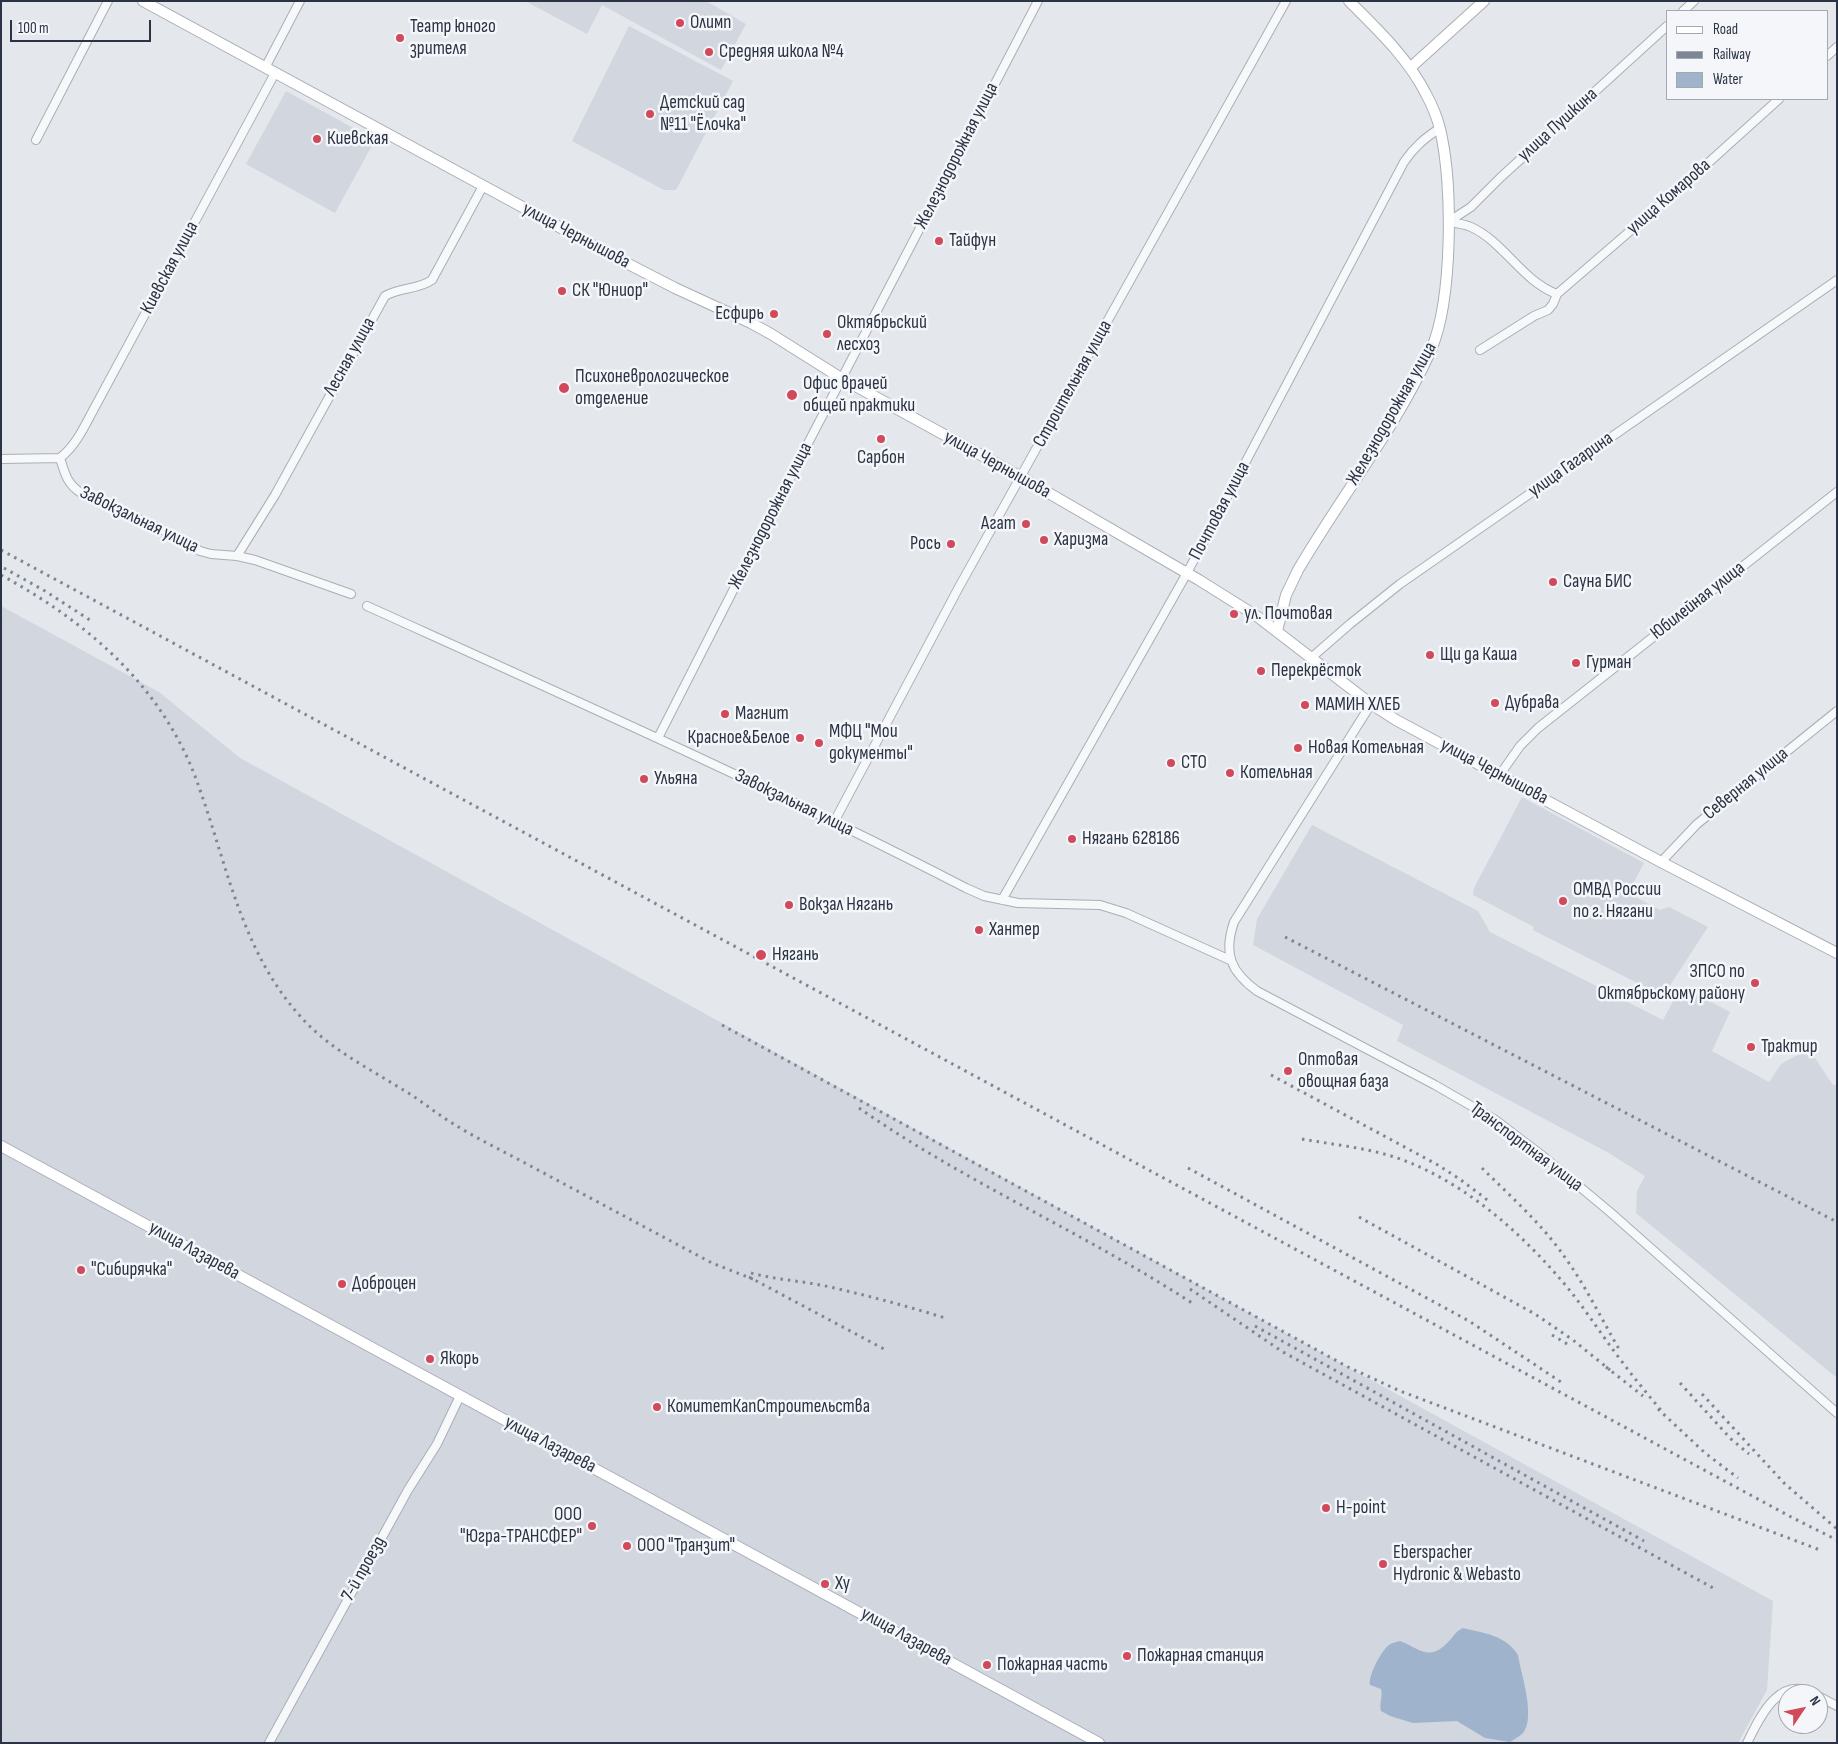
<!DOCTYPE html>
<html>
<head>
<meta charset="utf-8">
<style>
  body { margin:0 }
  #map { position:relative; width:1838px; height:1744px; overflow:hidden; background:#e4e7ec; font-family:"Sofia Sans Condensed",sans-serif }
  canvas { display:block }
  .frame { position:absolute; inset:0; border:2px solid #2b3445; pointer-events:none }
  .legend { position:absolute; left:1666px; top:10px; width:162px; height:90px; box-sizing:border-box; background:#f4f6f9; border:1px solid #a4a8b1; margin:0; padding:6px 9px; list-style:none; font-size:15px; color:#2b3445 }
  .legend li { display:flex; align-items:center; gap:10px; height:25px }
  .legend b { width:25px; border:1px solid #a4a8b1 }
  .north { position:absolute; left:1778px; top:1684px; width:50px; height:50px; box-sizing:border-box; background:#f4f6f9; border:1px solid #a4a8b1; border-radius:50%; rotate:56deg; font-size:14px; font-weight:700; line-height:20px; text-align:center; color:#2b3445 }
  .north::after { content:''; display:block; margin:auto; width:18px; height:22px; background:#d1495b; clip-path:polygon(50% 0,100% 100%,50% 72%,0 100%) }
  .scale { position:absolute; left:10px; top:20px; width:141px; height:22px; box-sizing:border-box; border:2px solid #2b3445; border-top:0; padding-left:6px; font-size:15px; line-height:18px; white-space:nowrap; color:#2b3445; -webkit-text-stroke:4px #f4f6f9; paint-order:stroke }
</style>
</head>
<body>
<div id="map">
<canvas width="1838" height="1744"></canvas>
<div class="frame"></div>
<ul class="legend">
<li><b style="height:6px;background:#fff"></b>Road</li>
<li><b style="height:6px;background:#7d8696"></b>Railway</li>
<li><b style="height:14px;background:#9fb4cc"></b>Water</li>
</ul>
<div class="north">N</div>
<div class="scale">100 m</div>
</div>
<script>
const ctx = document.querySelector('canvas').getContext('2d');
ctx.lineJoin = 'round';
function fillPath(path, color) { ctx.fillStyle = color; ctx.fill(path, 'evenodd'); }
function trace(path, color, width, dash) { ctx.strokeStyle = color; ctx.lineWidth = width; ctx.lineCap = dash ? 'butt' : 'round'; ctx.setLineDash(dash || []); ctx.stroke(path); }
function label(font, color, halo, rows, align = 'center') {
  ctx.font = font + ' "Sofia Sans Condensed",sans-serif'; ctx.lineWidth = 5; ctx.setLineDash([]); ctx.textBaseline = 'middle'; ctx.strokeStyle = halo; ctx.fillStyle = color; for (const [text, x, y, turn = 0] of rows) {
    ctx.save(); ctx.translate(x, y); ctx.rotate((+turn || 0) * Math.PI / 180); ctx.textAlign = isNaN(turn) ? turn : align; if (halo) ctx.strokeText(text, 0, 0); ctx.fillText(text, 0, 0); ctx.restore();
  }
}
fillPath(new Path2D(`
  M525 1H706L746 24 721 70 602 5 587 34Z
  M629 26 733 81 676 190H664L572 141Z
  M286 91 375 140 335 213 246 164Z
  M1 606 159 692 240 758 1773 1601 1767 1690 1738 1743H1Z
  M1522 797 1644 863 1628 893 1660 910 1669 907 1708 927 1663 996 1533 930 1534 927 1473 895 1474 888Z
  M1312 825 1478 911 1490 932 1663 1020 1681 986 1730 1012 1712 1051 1769 1082 1781 1064 1809 1049 1833 1085H1837V1378L1636 1213 1637 1191 1645 1176 1609 1153 1397 1041 1403 1025 1253 945 1257 919Z`), '#d2d6de');
fillPath(new Path2D(`
  M1463 1628C1483 1633 1506 1635 1518 1655 1521 1674 1536 1717 1523 1733 1519 1737 1514 1739 1510 1742L1485 1738 1457 1721 1413 1723 1390 1716 1381 1711C1379 1703 1383 1697 1381 1689L1370 1685C1368 1676 1381 1651 1389 1645 1391 1643 1397 1642 1400 1641 1419 1648 1429 1663 1449 1641 1454 1636 1456 1631 1463 1628Z`), '#9fb4cc');
const street = new Path2D(`
  M1683 11 1694 1
  M1827 56 1837 47
  M265 68 300 1
  M36 140 108 1
  M1448 222C1456 223 1464 224 1471 227 1504 242 1522 281 1557 294L1687 182 1779 99
  M1448 222 1471 207 1501 177 1667 26
  M1480 350 1534 316 1548 310 1553 304 1557 294
  M60 458C77 445 86 423 96 405L275 73
  M60 458C65 474 67 484 81 493L161 529 200 551 211 554 237 556 255 560 351 594
  M1 459 60 458
  M237 556 275 495 385 296C399 287 418 290 432 280L483 186
  M367 606C568 697 770 787 966 888L984 896 1018 903 1100 905 1126 913 1230 960
  M1311 658 1350 624 1400 584 1837 280
  M1371 704 1234 922C1223 954 1231 972 1257 991L1435 1085 1494 1119 1544 1157 1610 1212 1837 1413
  M658 738 804 451 1038 1
  M1499 776 1520 746 1538 728 1837 492
  M834 822 959 587 1286 1
  M1661 862 1697 824 1837 711
  M1002 900 1187 573 1404 162C1414 147 1425 138 1440 128
  M1818 1696 1837 1706
  M269 1743 408 1490 437 1444 460 1396
  M1747 1743C1760 1717 1779 1674 1815 1694`);
const secondary = new Path2D(`
  M143 1 609 254 675 288 751 323 771 334 841 378 1021 477 1199 580 1258 617 1371 704 1396 720 1661 862 1837 953
  M1410 68 1484 1
  M1277 631 1286 595 1298 570C1341 496 1396 428 1431 350 1453 299 1453 183 1440 129 1437 117 1432 105 1426 94 1408 58 1377 29 1349 1
  M1 1146 1099 1743`);
trace(street, '#a9aeb7', 10);
trace(secondary, '#a9aeb7', 12);
trace(street, '#f7f8fa', 8);
trace(secondary, '#fff', 10);
trace(new Path2D(`
  M1 550 1793 1518 1837 1540
  M4 568 45 591 93 622
  M1 575C91 624 167 691 200 790 228 869 242 951 300 1016 328 1048 365 1066 400 1088 418 1098 434 1112 452 1123 479 1140 509 1154 538 1170 596 1201 654 1232 712 1263L755 1280
  M1285 937 1837 1222
  M722 1025 1348 1367 1400 1391 1820 1550
  M1271 1075 1438 1165 1461 1180 1490 1202
  M859 1108C966 1183 1087 1234 1195 1305
  M1302 1139C1335 1145 1371 1148 1403 1160 1466 1184 1519 1231 1562 1281 1585 1308 1604 1339 1626 1367 1638 1383 1651 1398 1664 1414
  M1188 1168 1469 1321 1561 1382
  M1482 1168C1510 1196 1541 1223 1564 1256 1585 1285 1601 1318 1619 1349
  M1359 1217 1535 1314 1573 1340 1610 1370
  M751 1273C777 1280 804 1281 830 1287 869 1296 907 1306 945 1318
  M749 1277 884 1349
  M1190 1289 1283 1352 1715 1589
  M1255 1326 1644 1541
  M1552 1335 1569 1345
  M1606 1367 1643 1396
  M1680 1383 1731 1439 1749 1454
  M1702 1394 1784 1483 1837 1529
  M1658 1409 1705 1453 1738 1478`), '#7d8696', 3, [2.5, 5]);
for (const [x, y, r, color] of [
  [680,23,5,"#d1495b"],
  [400,38,5,"#d1495b"],
  [709,52,5,"#d1495b"],
  [650,114,5,"#d1495b"],
  [317,139,5,"#d1495b"],
  [939,241,5,"#d1495b"],
  [562,291,5,"#d1495b"],
  [774,314,5,"#d1495b"],
  [827,334,5,"#d1495b"],
  [564,388,6,"#d1495b"],
  [792,395,6,"#d1495b"],
  [881,439,5,"#d1495b"],
  [1026,524,5,"#d1495b"],
  [1044,540,5,"#d1495b"],
  [951,544,5,"#d1495b"],
  [1553,582,5,"#d1495b"],
  [1234,614,5,"#d1495b"],
  [1430,655,5,"#d1495b"],
  [1576,663,5,"#d1495b"],
  [1261,671,5,"#d1495b"],
  [1495,703,5,"#d1495b"],
  [1305,705,5,"#d1495b"],
  [725,714,5,"#d1495b"],
  [800,738,5,"#d1495b"],
  [819,743,5,"#d1495b"],
  [1298,748,5,"#d1495b"],
  [1171,763,5,"#d1495b"],
  [1230,773,5,"#d1495b"],
  [644,779,5,"#d1495b"],
  [1072,839,5,"#d1495b"],
  [1563,901,5,"#d1495b"],
  [789,905,5,"#d1495b"],
  [979,930,5,"#d1495b"],
  [761,955,6,"#d1495b"],
  [1755,983,5,"#d1495b"],
  [1751,1047,5,"#d1495b"],
  [1288,1071,5,"#d1495b"],
  [81,1270,5,"#d1495b"],
  [342,1284,5,"#d1495b"],
  [430,1359,5,"#d1495b"],
  [657,1407,5,"#d1495b"],
  [1326,1508,5,"#d1495b"],
  [592,1526,5,"#d1495b"],
  [627,1546,5,"#d1495b"],
  [1383,1564,5,"#d1495b"],
  [825,1584,5,"#d1495b"],
  [1127,1656,5,"#d1495b"],
  [987,1665,5,"#d1495b"]
]) { const dot = new Path2D(); dot.arc(x, y, r, 0, 2 * Math.PI); ctx.fillStyle = color; ctx.fill(dot); trace(dot, '#f4f6f9', 2); }
label('19px', '#2b3445', '#f4f6f9', [
  ["Олимп",690,23],
  ["Театр юного",410,27],
  ["зрителя",410,49],
  ["Средняя школа №4",719,52],
  ["Детский сад",660,103],
  ["№11 \"Ёлочка\"",660,125],
  ["Киевская",327,139],
  ["Тайфун",949,241],
  ["СК \"Юниор\"",572,291],
  ["Есфирь",764,314,"right"],
  ["Октябрьский",837,323],
  ["лесхоз",837,345],
  ["Психоневрологическое",575,377],
  ["отделение",575,399],
  ["Офис врачей",803,384],
  ["общей практики",803,406],
  ["Сарбон",881,458,"center"],
  ["Агат",1016,524,"right"],
  ["Харизма",1054,540],
  ["Рось",941,544,"right"],
  ["Сауна БИС",1563,582],
  ["ул. Почтовая",1244,614],
  ["Щи да Каша",1440,655],
  ["Гурман",1586,663],
  ["Перекрёсток",1271,671],
  ["Дубрава",1505,703],
  ["МАМИН ХЛЕБ",1315,705],
  ["Магнит",735,714],
  ["МФЦ \"Мои",829,732],
  ["документы\"",829,754],
  ["Красное&Белое",790,738,"right"],
  ["Новая Котельная",1308,748],
  ["СТО",1181,763],
  ["Котельная",1240,773],
  ["Ульяна",654,779],
  ["Нягань 628186",1082,839],
  ["ОМВД России",1573,890],
  ["по г. Нягани",1573,912],
  ["Вокзал Нягань",799,905],
  ["Хантер",989,930],
  ["Нягань",772,955],
  ["ЗПСО по",1745,972,"right"],
  ["Октябрьскому району",1745,994,"right"],
  ["Трактир",1761,1047],
  ["Оптовая",1298,1060],
  ["овощная база",1298,1082],
  ["\"Сибирячка\"",91,1270],
  ["Доброцен",352,1284],
  ["Якорь",440,1359],
  ["КомитетКапСтроительства",667,1407],
  ["H-point",1336,1508],
  ["ООО",582,1515,"right"],
  ["\"Югра-ТРАНСФЕР\"",582,1537,"right"],
  ["ООО \"Транзит\"",637,1546],
  ["Eberspacher",1393,1553],
  ["Hydronic & Webasto",1393,1575],
  ["Xy",835,1584],
  ["Пожарная станция",1137,1656],
  ["Пожарная часть",997,1665]
], 'left');
label('19px', '#2b3445', '#f4f6f9', [
  ["улица Пушкина",1558,125,-42],
  ["Железнодорожная улица",957,156,-63],
  ["улица Комарова",1669,197,-41],
  ["улица Чернышова",576,236,28],
  ["Киевская улица",170,268,-62],
  ["Лесная улица",350,357,-61],
  ["Строительная улица",1073,384,-61],
  ["Железнодорожная улица",1392,414,-60],
  ["улица Чернышова",997,465,29],
  ["улица Гагарина",1571,465,-35],
  ["Почтовая улица",1220,511,-62],
  ["Железнодорожная улица",771,516,-63],
  ["Завокзальная улица",139,520,26],
  ["Юбилейная улица",1698,601,-38],
  ["улица Чернышова",1494,772,28],
  ["Северная улица",1746,784,-39],
  ["Завокзальная улица",794,803,26],
  ["Транспортная улица",1526,1147,37],
  ["улица Лазарева",194,1251,29],
  ["улица Лазарева",550,1445,28],
  ["7-й проезд",364,1569,-61],
  ["улица Лазарева",906,1637,29]
]);
</script>
</body>
</html>
